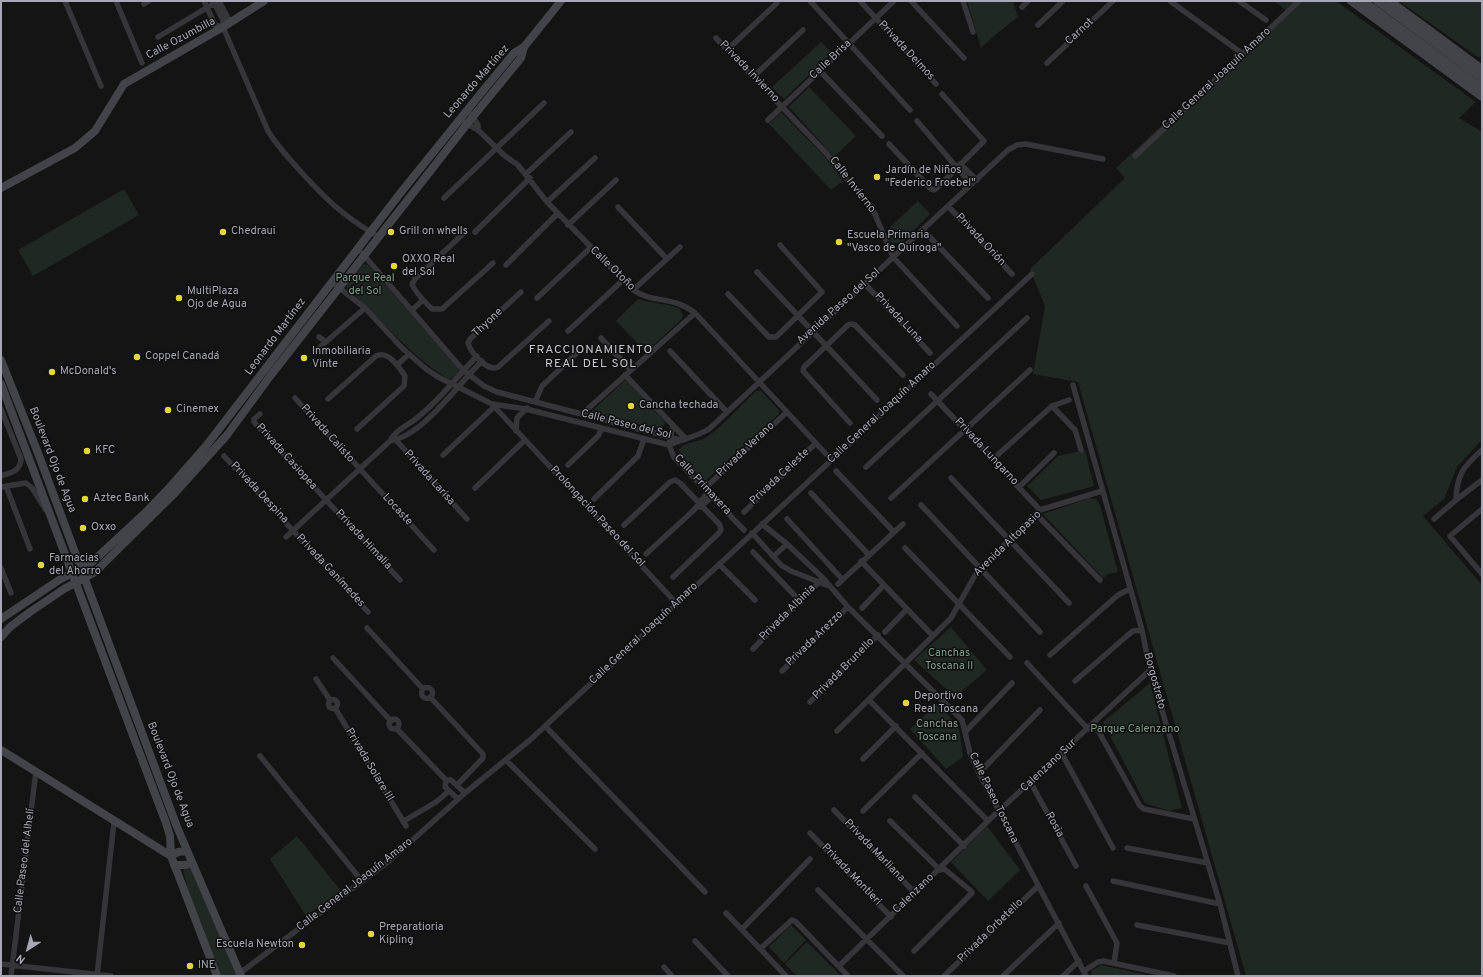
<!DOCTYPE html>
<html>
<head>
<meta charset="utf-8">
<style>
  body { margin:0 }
  #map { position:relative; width:1483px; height:977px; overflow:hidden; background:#141415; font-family:Overpass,sans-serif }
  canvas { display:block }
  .frame { position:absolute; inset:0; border:2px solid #a7a7b5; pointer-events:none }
  .north { position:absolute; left:8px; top:929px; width:40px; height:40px; -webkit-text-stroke:3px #0f0f10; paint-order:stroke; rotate:216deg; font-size:11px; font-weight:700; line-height:16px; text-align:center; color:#a7a7b5 }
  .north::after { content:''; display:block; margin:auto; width:14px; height:18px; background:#a7a7b5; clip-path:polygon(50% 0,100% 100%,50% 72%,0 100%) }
</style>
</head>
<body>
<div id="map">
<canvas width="1483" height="977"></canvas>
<div class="frame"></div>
<div class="north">N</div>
</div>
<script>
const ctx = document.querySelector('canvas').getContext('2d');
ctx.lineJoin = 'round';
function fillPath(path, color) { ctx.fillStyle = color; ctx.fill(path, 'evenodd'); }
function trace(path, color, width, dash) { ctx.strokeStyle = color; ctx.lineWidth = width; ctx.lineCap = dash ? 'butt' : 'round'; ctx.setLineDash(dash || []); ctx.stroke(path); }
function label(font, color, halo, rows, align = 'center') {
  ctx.font = font + ' Overpass,sans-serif'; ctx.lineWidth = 3; ctx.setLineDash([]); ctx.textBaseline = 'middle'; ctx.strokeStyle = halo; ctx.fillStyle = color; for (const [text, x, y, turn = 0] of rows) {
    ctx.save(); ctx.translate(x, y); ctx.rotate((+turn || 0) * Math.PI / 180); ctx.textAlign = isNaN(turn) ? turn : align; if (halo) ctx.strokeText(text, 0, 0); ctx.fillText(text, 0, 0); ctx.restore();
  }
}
fillPath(new Path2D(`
  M967 1H1013L1018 17 995 35 981 48Z
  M1274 1H1336L1476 102 1459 118 1482 132V442H1480L1457 467 1444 499 1423 516 1482 585V976H1246L1078 382 1033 374 1045 306 1030 269 1125 178 1116 168 1286 10Z
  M1399 1H1482V55L1479 58Z
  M821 42 832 53 784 99 772 87Z
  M809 87 856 136 834 157 789 107Z
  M781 112 823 155 843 181 831 190 769 124Z
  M124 189 139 215 33 276 18 250Z
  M918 201 930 214 901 243H893L890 241 887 230Z
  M364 264 368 265 458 368 459 371 454 378 448 379C409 355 381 318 347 289V283Z
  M638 299C652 304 667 303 680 309L683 316 682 319 646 352 616 321Z
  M624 381H627L665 422 662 429 592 414V411Z
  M756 391H761L779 410V414L704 482 680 457 679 449C686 441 698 443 707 437 725 424 740 406 756 391Z
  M1085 450 1094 486 1041 500 1027 486 1058 456Z
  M1090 498 1096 499 1100 505 1118 572 1108 574 1103 578 1043 514Z
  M951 627 987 670 955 697 914 660Z
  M1150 683 1182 808 1169 811 1145 803 1103 722Z
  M938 703 959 728 963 757 946 769 910 729Z
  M987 826 1020 870 988 901 951 862Z
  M297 836 341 891 306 916 270 859Z
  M191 867 240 976H221L190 898 183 870Z
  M791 925 806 940 784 963 769 947Z
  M807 942 841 976H797L785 964Z
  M1101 965 1152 976H1092L1091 971Z`), '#202823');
trace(new Path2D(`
  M65 1 101 86
  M116 1 142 63
  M204 1 215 25 223 27
  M213 1 223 20V27L268 131C277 146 289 158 301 172 326 199 342 215 374 234
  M219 1 228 18 224 25
  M810 1 910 110
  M860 1 936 84
  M911 1 964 58
  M963 1 973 32
  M1170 1 1243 54
  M1239 1 1266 20
  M144 4 149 1
  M1022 7 1028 1
  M1038 25 1063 1
  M158 37 218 1
  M716 38 827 154 841 173 867 201 874 212 893 257 957 326
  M727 50 777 3
  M1047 63 1113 1
  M820 71 882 136
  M753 77 803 30
  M471 114 478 125V130
  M768 120 894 1
  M917 121 971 184
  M464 122 478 130 505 156 518 165 547 202 633 290C654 304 672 295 695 313L826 454
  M889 144 931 189 934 190 937 188 984 141 942 94
  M1135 156 1299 1
  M960 164 977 180
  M526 174 571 132
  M444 198 544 103
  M547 202 595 158
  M948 206 1012 274
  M618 207 667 259
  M568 225 616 180
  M923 230 988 298
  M475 232 530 178
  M464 233 415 279 412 284C415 293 425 302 432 309H442L493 263
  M362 253 463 370 484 386 497 392 681 440
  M506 265 558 213
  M757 272 877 400
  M332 282 365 308 402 348 426 369 438 377 492 404 526 409 669 445C683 439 696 437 709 429L1008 150 1017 145 1026 144 1103 159
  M865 284 930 353
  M633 290 680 247
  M521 292 470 339 468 343C471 353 487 372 498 367L549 321
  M728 294 769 337H776L822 292 780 245
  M537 298 590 248
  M412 310 423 300
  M568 331 622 281
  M319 337 326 342
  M601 338 631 370
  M320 347 365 308
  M670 351 727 412
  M397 365 409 354
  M625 375 686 439
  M1073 385 1142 630 1150 670 1220 904 1238 976
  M931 394 1040 510
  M295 398 434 550
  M328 399 376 356C388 350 399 367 405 376L404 386 357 429
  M535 402 542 386 577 353
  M492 404 677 604
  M1052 406 1075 430 1081 450
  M1 409 21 459C20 472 11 472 1 476
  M260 414 254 419V422L400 580
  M582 414 695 313
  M850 423 803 371 804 367 848 325 851 324 855 325 903 375
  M673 426 669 445 674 457 744 530
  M516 431 517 418 527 408
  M395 439 467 519
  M390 441C423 436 459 383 482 361
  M443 455 494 407
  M224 456 368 612
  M993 459 1052 406 1069 400
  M568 465 598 436 602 428
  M866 467 1027 318
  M836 471 894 532
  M951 478 1069 603
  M6 486 30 549
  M1 487 26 483 32 488 46 510
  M1019 487 1054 453
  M475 488 525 440
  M705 488 787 412
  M811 493 869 555
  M891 498 1030 370
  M594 499 638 456 644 439
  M1456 500C1457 474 1463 467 1482 450
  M921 505 1040 632
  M700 507 712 497
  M1482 509 1450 536 1482 574
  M744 512 816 443
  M1036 514 1100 580
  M787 519 842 579
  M1434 519 1456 500 1482 480
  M762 524 787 544 823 578 848 607 962 720 970 753 979 773 1086 976
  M624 525 670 482 675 480 680 483 720 525 721 530 718 534 673 577
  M752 533 781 565 791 571 829 586
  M286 537 390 441C394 432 404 427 413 421 437 403 456 378 477 356
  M905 548 1010 657
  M753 552 801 602
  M646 554 694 510 708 492
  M774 556 787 544
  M861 561 933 636
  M719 564 755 600
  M1 568 11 593
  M838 584 903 524
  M862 608 884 585
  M367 628 423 689
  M885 632 907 609
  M753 649 823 578
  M1050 655 1118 595 1130 589
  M333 658 391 721
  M1027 663 1088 729
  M782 671 848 607
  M316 679 330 700
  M1075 681 1128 635 1133 631 1142 630
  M421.5 693a5.5 5.5 0 1 1 11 0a5.5 5.5 0 1 1-11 0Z
  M430 697 483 754V758L458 784
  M328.5 704a4.5 4.5 0 1 1 9 0a4.5 4.5 0 1 1-9 0Z
  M869 700 988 821 1150 670
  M810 702 878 635
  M335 708 406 826
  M389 724a5 5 0 1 1 10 0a5 5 0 1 1-10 0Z
  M1094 723 1140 806 1144 809 1194 819
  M545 726 705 892
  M397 729 446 780H451L465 793
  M837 731 951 618 974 577 981 568 1036 514 1040 510 1102 491
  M966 731 1012 683
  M1062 754 1113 848
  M260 756 362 881
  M863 759 896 726
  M506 760 595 849
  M979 773 1040 710
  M446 780 445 787 458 799
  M1031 783 1076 866
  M915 797 964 846
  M834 810 915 893
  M863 811 922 753
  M404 821 436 802 449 791
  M890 821 940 870
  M810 833 891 917
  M1127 848 1208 863
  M1113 881 1220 904
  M1086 886 1117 943 1114 963
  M818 890 903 976
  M726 913 786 976
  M1137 925 1230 943
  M742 929 810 859
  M695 941 728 976
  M761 948 792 920 795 921 848 976
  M914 951 972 893 971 891 942 867
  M1 964 111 976
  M839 966 988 821
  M664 967 672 976
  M1084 971 1098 962 1103 961 1174 976
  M240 973 389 861 465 793 530 740 1032 274
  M11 976 36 771
  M97 976 114 822
  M944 976 1038 886
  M1003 976 1059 923
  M1063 976 1079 961`), '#36353a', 5.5);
trace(new Path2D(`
  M1351 1 1482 97
  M1363 1 1482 88
  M1377 1 1482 78
  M1390 1 1482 69
  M1 188 75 148 95 131 124 84 223 27 264 1
  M1 360 38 453 177 827 241 976
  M1 384 166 823 170 836 171 856 217 976
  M1 619 59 580 91 563 144 514 170 487 206 446 402 191 477 98 514 53 524 47 561 1
  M1 637 10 627 30 612 64 589 95 572 173 495 227 435 271 375 467 124 521 58 524 47
  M1 750 171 856 178 852 187 851
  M174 865H186L192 862`), '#43434a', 8);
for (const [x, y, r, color] of [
  [877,177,4,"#e3d53e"],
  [223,232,4,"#e3d53e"],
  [391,232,4,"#e3d53e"],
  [839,242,4,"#e3d53e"],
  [394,266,4,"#e3d53e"],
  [179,298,4,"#e3d53e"],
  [137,357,4,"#e3d53e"],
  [304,358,4,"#e3d53e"],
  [52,372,4,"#e3d53e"],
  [631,406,4,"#e3d53e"],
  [168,410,4,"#e3d53e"],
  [87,451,4,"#e3d53e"],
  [85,499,4,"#e3d53e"],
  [83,528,4,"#e3d53e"],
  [41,565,4,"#e3d53e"],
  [906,703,4,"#e3d53e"],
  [371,934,4,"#e3d53e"],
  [302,945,4,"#e3d53e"],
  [190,966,4,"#e3d53e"]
]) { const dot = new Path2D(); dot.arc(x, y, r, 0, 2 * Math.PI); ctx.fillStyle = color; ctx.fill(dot); trace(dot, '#0f0f10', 1.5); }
label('11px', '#a7a7b5', '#0f0f10', [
  ["Carnot",1080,32,-43],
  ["Calle Ozumbilla",181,39,-28],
  ["Privada Deimos",906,51,47],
  ["Calle Brisa",831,60,-43],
  ["Privada Invierno",749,72,46],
  ["Calle General Joaquín Amaro",1217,79,-43],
  ["Leonardo Martínez",477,82,-49],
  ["Calle Invierno",852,185,52],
  ["Privada Orión",980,240,47],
  ["Calle Otoño",612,269,44],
  ["Avenida Paseo del Sol",839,307,-42],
  ["Privada Luna",898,318,47],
  ["Thyone",488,323,-43],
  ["Leonardo Martínez",276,337,-53],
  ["Calle General Joaquín Amaro",882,413,-43],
  ["Calle Paseo del Sol",626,425,14],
  ["Privada Calisto",327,434,48],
  ["Privada Verano",746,450,-43],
  ["Privada Lungarno",986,452,47],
  ["Privada Casiopea",286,457,48],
  ["Boulevard Ojo de Agua",52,460,69],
  ["Privada Celeste",780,477,-43],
  ["Privada Larisa",429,478,48],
  ["Calle Primavera",702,485,47],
  ["Privada Despina",259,493,47],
  ["Locaste",397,510,47],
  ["Prolongación Paseo del Sol",597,517,47],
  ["Privada Himalia",363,540,47],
  ["Avenida Altopasio",1008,544,-44],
  ["Privada Ganímedes",330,571,47],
  ["Privada Albinia",788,613,-45],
  ["Calle General Joaquín Amaro",644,634,-43],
  ["Privada Arezzo",815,639,-44],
  ["Privada Brunello",844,669,-45],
  ["Borgostreto",1154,681,75],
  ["Privada Solare III",369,765,59],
  ["Calenzano Sur",1049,766,-43],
  ["Boulevard Ojo de Agua",170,775,69],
  ["Calle Paseo Toscana",993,798,64],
  ["Rosia",1054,825,61],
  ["Privada Marliana",874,851,46],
  ["Calle Paseo del Alhelí",25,861,-83],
  ["Privada Montieri",851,875,46],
  ["Calle General Joaquín Amaro",355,885,-38],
  ["Calenzano",914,894,-44],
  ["Privada Orbetello",991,931,-44]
]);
label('11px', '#a7a7b5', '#0f0f10', [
  ["Jardín de Niños",885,171],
  ["\"Federico Froebel\"",885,184],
  ["Chedraui",231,232],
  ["Grill on whells",399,232],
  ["Escuela Primaria",847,236],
  ["\"Vasco de Quiroga\"",847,249],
  ["OXXO Real",402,260],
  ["del Sol",402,273],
  ["MultiPlaza",187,292],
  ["Ojo de Agua",187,305],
  ["Inmobiliaria",312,352],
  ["Vinte",312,365],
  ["Coppel Canadá",145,357],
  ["McDonald's",60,372],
  ["Cancha techada",639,406],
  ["Cinemex",176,410],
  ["KFC",95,451],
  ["Aztec Bank",93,499],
  ["Oxxo",91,528],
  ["Farmacias",49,559],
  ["del Ahorro",49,572],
  ["Deportivo",914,697],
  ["Real Toscana",914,710],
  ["Preparatioria",379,928],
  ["Kipling",379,941],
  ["Escuela Newton",294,945,"right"],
  ["INE",198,966]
], 'left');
label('11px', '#7f9e89', '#0f0f10', [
  ["Parque Real",365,279],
  ["del Sol",365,292],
  ["Canchas",949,654],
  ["Toscana ll",949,667],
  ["Canchas",937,725],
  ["Toscana",937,738],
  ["Parque Calenzano",1135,730]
]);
ctx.letterSpacing = '1px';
label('12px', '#c7c7d1', '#0f0f10', [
  ["FRACCIONAMIENTO",591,351],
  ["REAL DEL SOL",591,365]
]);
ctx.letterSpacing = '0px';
</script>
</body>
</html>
